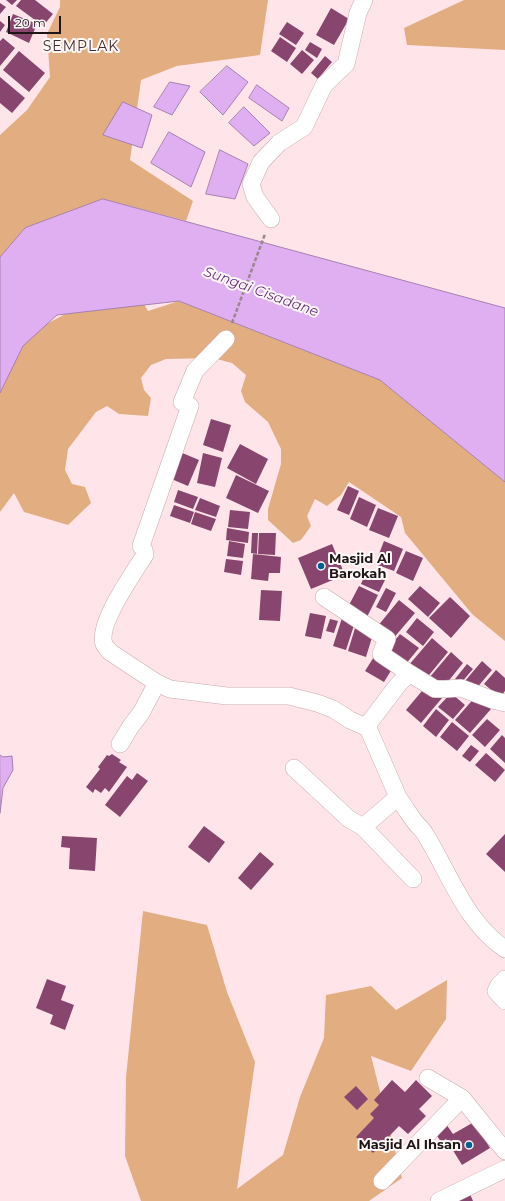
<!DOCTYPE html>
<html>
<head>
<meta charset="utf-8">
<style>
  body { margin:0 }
  #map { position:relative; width:505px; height:1201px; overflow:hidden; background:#ffe5e9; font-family:Montserrat,sans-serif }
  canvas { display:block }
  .scale { position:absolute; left:8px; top:16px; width:53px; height:18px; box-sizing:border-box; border:2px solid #1f1416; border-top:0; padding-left:5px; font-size:12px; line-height:14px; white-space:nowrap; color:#1f1416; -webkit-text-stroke:3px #fef8f9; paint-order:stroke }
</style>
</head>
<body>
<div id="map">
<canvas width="505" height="1201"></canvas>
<div class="scale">20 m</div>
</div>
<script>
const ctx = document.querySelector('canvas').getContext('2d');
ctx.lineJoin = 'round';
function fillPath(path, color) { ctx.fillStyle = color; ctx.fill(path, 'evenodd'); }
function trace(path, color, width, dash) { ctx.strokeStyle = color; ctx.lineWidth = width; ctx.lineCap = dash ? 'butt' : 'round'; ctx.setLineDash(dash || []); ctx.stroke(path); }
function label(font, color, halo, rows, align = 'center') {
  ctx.font = font + ' Montserrat,sans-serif'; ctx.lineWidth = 4; ctx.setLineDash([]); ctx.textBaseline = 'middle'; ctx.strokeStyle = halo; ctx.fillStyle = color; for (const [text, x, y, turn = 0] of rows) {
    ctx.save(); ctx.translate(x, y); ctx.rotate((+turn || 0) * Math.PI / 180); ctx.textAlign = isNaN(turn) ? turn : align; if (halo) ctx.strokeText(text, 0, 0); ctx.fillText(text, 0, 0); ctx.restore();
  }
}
fillPath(new Path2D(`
  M60 0H268L260 55 177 66 141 80 130 160 193 201 186 221 103 199 25 228 0 257V135L27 110 50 77 47 34 60 7Z
  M464 0H505V50L407 45 404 28Z
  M140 297 148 311 179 301 380 380 505 482V641L472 614 405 533 401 517 349 482 341 495 327 506 315 499 307 516 311 526 301 540 293 543 268 520V509L281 464V449L268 422 245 402 241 391 246 375 232 363 213 358 166 359 151 365 141 378 144 390 151 398 148 416 119 414 107 406 96 412 68 449 65 470 72 484 85 487 91 503 68 525 24 512 14 493 0 512V368L15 341 93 299Z
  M143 911 207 925 227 992 255 1062 237 1189 283 1155 300 1097 324 1038 326 995 371 986 396 1010 447 980 446 1019 411 1071 371 1056 402 1178 369 1201H141L125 1156 126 1077Z`), '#e3ad82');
const water = new Path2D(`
  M227 66 248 82 223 115 200 92Z
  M170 82 190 86 172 115 154 107Z
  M257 85 289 108 282 121 249 98Z
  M123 102 152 115 142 148 103 135Z
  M244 107 270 133 254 146 229 123Z
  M169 132 205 152 191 187 151 163Z
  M220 150 248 164 235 199 206 194Z
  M103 199 505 308V482L380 380 179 301 57 315 23 346 0 393V257L25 228Z
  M0 755 3 757 12 756 13 770 3 788 0 813Z`);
fillPath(water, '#e0aff1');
trace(water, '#a680af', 1);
fillPath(new Path2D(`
  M6 0H17L12 5Z
  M21 0H35L53 14 43 26 16 6Z
  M0 3 6 7 0 14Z
  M331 8 349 19 334 45 316 35Z
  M13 14 37 24 29 43 6 32Z
  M0 21 5 25 0 32Z
  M287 22 304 33 296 45 279 34Z
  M280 37 296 48 287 62 271 51Z
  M3 38 15 48 0 66V41Z
  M310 42 322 49 317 58 305 50Z
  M302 50 314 60 302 74 290 64Z
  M19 51 45 73 29 92 3 70Z
  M325 56 332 62 318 79 311 73Z
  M0 77 25 98 12 113 0 103Z
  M211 419 231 425 223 452 203 445Z
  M240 444 268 459 256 484 227 468Z
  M180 452 199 460 188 486 169 478Z
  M203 453 222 458 215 487 197 483Z
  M236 475 269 491 258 513 226 498Z
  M348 486 359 491 349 515 337 510Z
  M178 490 198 497 193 509 174 502Z
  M359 497 376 505 367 527 350 519Z
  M200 498 220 506 216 517 195 510Z
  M174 505 194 512 190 523 170 516Z
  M378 508 398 516 389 538 369 530Z
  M230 510 250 512 248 529 228 527Z
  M195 512 216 519 211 531 191 524Z
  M227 528 249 532 248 543 226 540Z
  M252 533H258L257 554 251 553Z
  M259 533H276L275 555 258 554Z
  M229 541 245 544 243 558 227 556Z
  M384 541 403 549 394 571 375 564Z
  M332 544 345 575 311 589 298 558Z
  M406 551 423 558 413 581 396 573Z
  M253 554 281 557 280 573H269L268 581 251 579Z
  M226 559 243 561 241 575 224 572Z
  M367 570 386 578 379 592 361 584Z
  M359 586 378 595 367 617 348 607Z
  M420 586 440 603 428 617 408 599Z
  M386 588 396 593 386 612 376 607Z
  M261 590 282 591 280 621 259 620Z
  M450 597 470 616 451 638 429 618Z
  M399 600 415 613 392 640 377 627Z
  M310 613 326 616 321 639 305 636Z
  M343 615 356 619 346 650 333 646Z
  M417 618 434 632 423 646 406 632Z
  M330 619 338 621 334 633 326 631Z
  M356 625 374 631 366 657 348 651Z
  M400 634 419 648 405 665 387 650Z
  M432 638 448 652 425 680 408 666Z
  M377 652 395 664 384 682 365 671Z
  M451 652 463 663 442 689 429 678Z
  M482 661 492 670 475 690 465 681Z
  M467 664 473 669 461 683 455 679Z
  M496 670 505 678V691L500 697 484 684Z
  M427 685 442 698 421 723 406 710Z
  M451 693 465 705 453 719 438 707Z
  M476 696 491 709 470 733 455 720Z
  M436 709 449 720 436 737 423 726Z
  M487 719 500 730 485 747 472 735Z
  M452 722 469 736 457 751 440 737Z
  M502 735 505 738V763L490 749Z
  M471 745 479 751 470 762 462 756Z
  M486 753 505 770 495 782 475 765Z
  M112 754 121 760 119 762 127 767 109 792 105 788 101 793 95 789 93 793 86 787 100 769 98 767 107 755 109 756Z
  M137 773 148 781 120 817 105 805 127 776 132 780Z
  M204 826 225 842 209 863 188 847Z
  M505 834V872L486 854Z
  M62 836 97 838 95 871 69 869 70 848 61 847Z
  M260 852 274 864 251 890 238 878Z
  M47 979 66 986 61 1000 74 1005 65 1030 50 1024 53 1015 36 1008Z
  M392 1080 405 1092 416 1080 432 1096 419 1109 426 1116 408 1134 399 1126 373 1153 356 1137 374 1118 370 1114 379 1105 374 1100Z
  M356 1086 368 1099 357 1110 344 1097Z
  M474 1122 490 1148 462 1165 446 1139 441 1142 434 1131 446 1124 453 1134Z
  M470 1194 473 1201H454Z`), '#88466f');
const street = new Path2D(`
  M271 219 255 197 251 184 261 162 279 143 304 127 324 85 346 64 358 13 364 0
  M226 339 195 371 182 402 190 406 141 546 144 550 145 555C134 572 97 624 104 644 105 647 108 649 110 652L157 683 170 689 227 696H289L317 703 333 709 350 720 368 728
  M324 597 387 639 381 654 409 673
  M120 744 131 726 141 713 157 683
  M294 768 349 819 363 827 413 879
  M398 797 368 728 369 723 397 686 409 673 435 689H446L461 688 493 700 505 703
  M363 827 398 797C403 805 409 814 415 822 418 826 423 830 425 834 450 874 465 922 505 949
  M505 979 499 985 496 991 505 1001
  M428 1078 462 1098 505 1151
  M382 1181 462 1098
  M439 1201 505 1169`);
trace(street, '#c7a9ad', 18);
trace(new Path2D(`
  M232 323 265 234`), '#9a878a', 2.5, [4, 2]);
trace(street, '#fff', 17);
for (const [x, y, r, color] of [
  [321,566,4,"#006191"],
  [469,1145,4,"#006191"]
]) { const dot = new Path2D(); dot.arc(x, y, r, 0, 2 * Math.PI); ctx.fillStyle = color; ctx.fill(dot); trace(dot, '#fef8f9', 1.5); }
label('bold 13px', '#1f1416', '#fef8f9', [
  ["Masjid Al",329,559],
  ["Barokah",329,574],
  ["Masjid Al Ihsan",461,1145,"right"]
], 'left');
ctx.letterSpacing = '1px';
label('14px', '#452e31', '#fef8f9', [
  ["SEMPLAK",81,47]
]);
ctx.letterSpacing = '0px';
label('italic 14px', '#6a307d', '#fef8f9', [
  ["Sungai Cisadane",261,292,20]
]);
</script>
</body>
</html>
